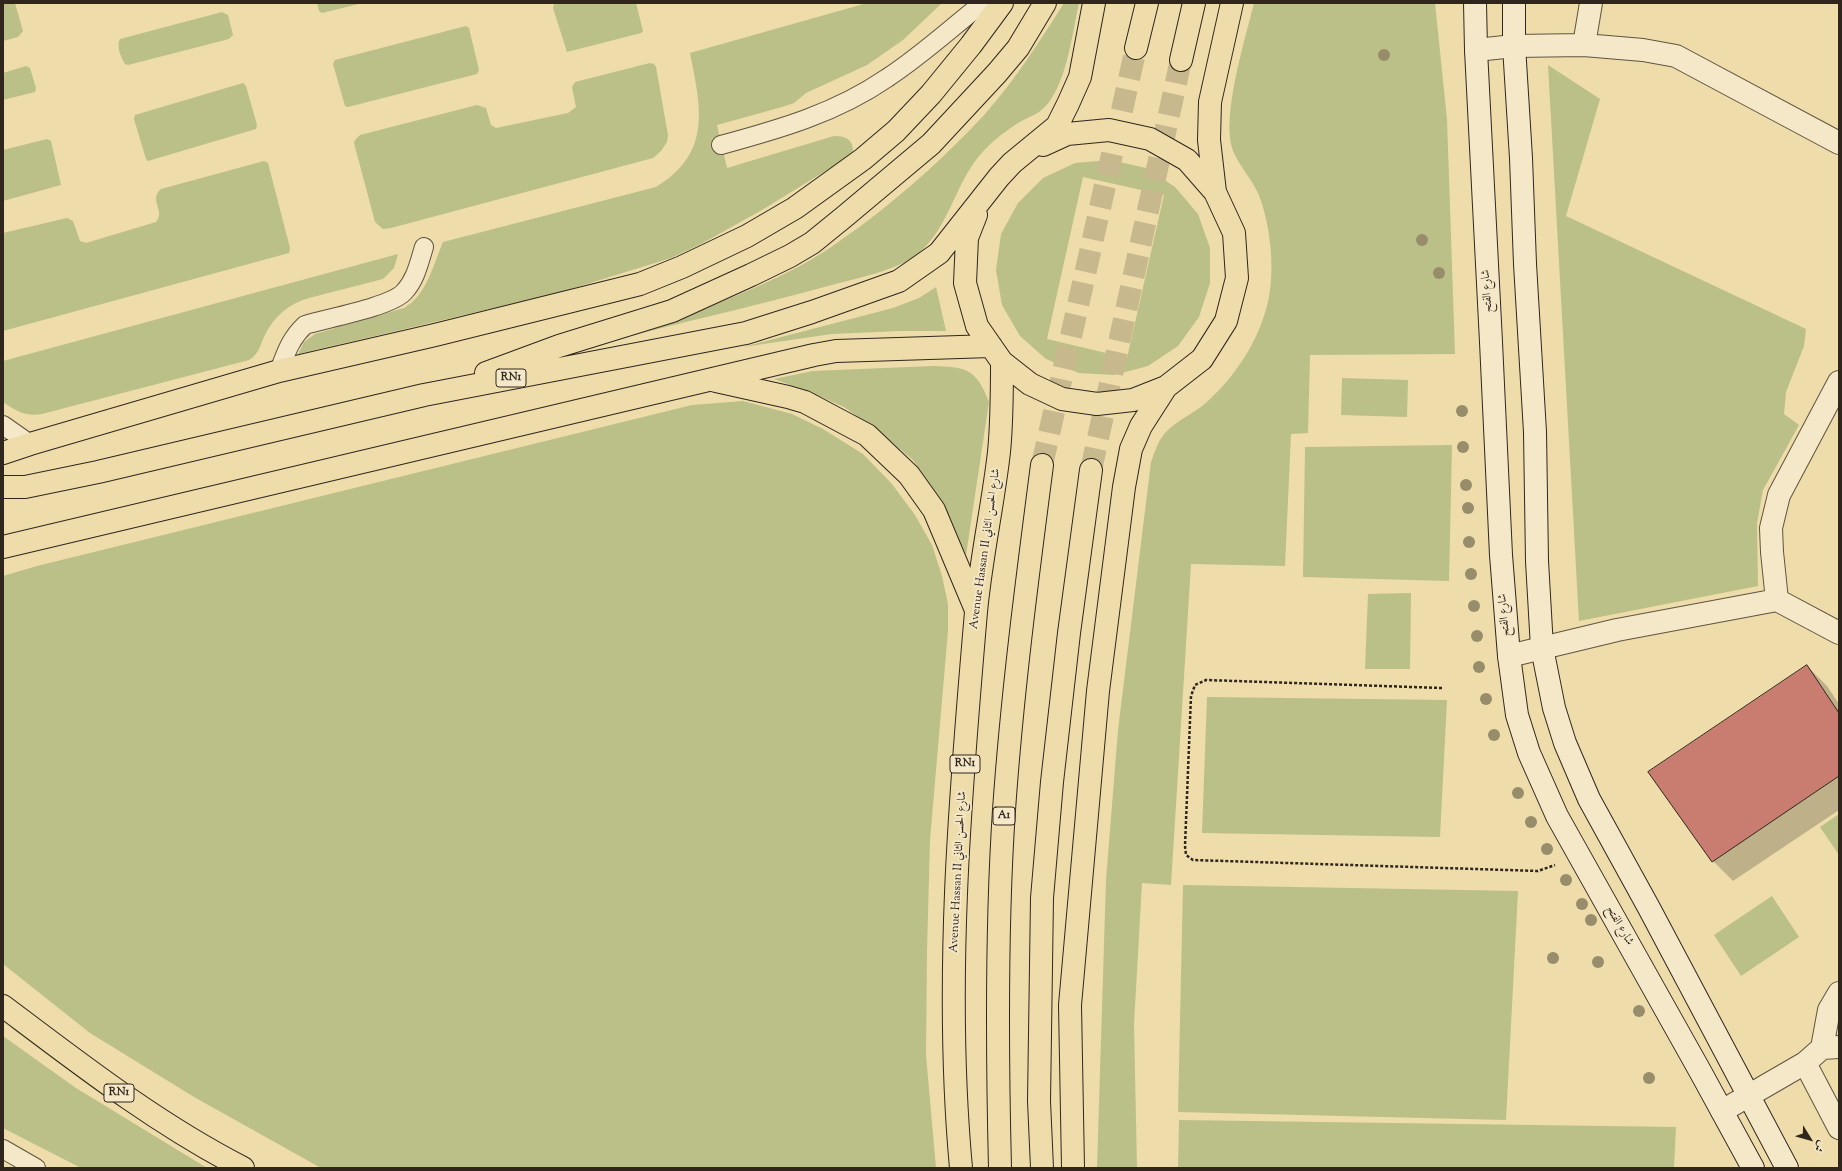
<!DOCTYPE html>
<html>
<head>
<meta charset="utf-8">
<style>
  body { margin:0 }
  #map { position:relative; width:1842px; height:1171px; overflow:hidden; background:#eedcaa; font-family:"Sorts Mill Goudy",Amiri,serif }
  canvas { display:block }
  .frame { position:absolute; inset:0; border:4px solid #30261e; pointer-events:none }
  .north { position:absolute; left:1790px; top:1119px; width:40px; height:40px; -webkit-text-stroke:3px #f4e8c8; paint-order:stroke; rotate:127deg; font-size:11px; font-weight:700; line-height:16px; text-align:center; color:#30261e }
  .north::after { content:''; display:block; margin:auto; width:14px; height:18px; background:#30261e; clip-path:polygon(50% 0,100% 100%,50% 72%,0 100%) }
</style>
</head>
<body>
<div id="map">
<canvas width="1842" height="1171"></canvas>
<div class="frame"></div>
<div class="north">ش</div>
</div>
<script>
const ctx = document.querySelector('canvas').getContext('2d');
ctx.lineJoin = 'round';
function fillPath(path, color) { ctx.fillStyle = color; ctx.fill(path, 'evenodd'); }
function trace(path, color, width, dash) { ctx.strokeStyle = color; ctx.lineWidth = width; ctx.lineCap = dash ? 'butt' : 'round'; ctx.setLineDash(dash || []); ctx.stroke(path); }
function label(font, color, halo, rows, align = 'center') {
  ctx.font = font + ' "Sorts Mill Goudy",Amiri,serif'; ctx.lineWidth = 3.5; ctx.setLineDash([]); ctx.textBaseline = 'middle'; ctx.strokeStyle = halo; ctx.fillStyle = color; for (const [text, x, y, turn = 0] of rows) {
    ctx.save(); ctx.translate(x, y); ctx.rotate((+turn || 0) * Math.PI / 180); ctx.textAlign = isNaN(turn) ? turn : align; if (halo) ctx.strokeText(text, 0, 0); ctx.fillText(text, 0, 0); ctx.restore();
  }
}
fillPath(new Path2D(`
  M3 3H15L23 31 18 37 3 41Z
  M317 3H363L322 13 319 11Z
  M557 3H636L643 31 641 33 567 52 553 8 554 4Z
  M867 3H942L903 40 867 65 806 93 794 103 782 107 717 125 727 168 834 136C845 136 853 139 853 151L845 159 762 210 701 244 671 258 558 293 298 354 304 342 315 334 404 308C427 295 433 265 443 242L656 187C712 153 701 108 690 53Z
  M1064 3H1079C1072 34 1066 93 1039 112 1031 117 1022 120 1015 125 1003 133 990 143 980 155 956 183 950 222 924 248 904 270 860 277 832 285 767 303 700 318 634 335 689 314 744 295 796 268 820 256 841 240 862 225 906 192 948 154 985 114 1015 80 1040 41 1064 3Z
  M1254 3H1435L1447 119 1455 354 1310 355 1308 433 1291 434 1285 566 1191 564 1171 885 1142 883 1134 1024 1137 1168H1097L1106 880 1118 730 1151 462C1154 454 1157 444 1162 437 1173 421 1195 414 1209 400 1238 373 1261 337 1269 297 1275 266 1270 222 1258 193 1251 178 1237 163 1232 148 1222 113 1245 40 1254 3Z
  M222 12 228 15 233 35 229 39 128 65 125 64C121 58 116 46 120 39Z
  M466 26 469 28 479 70 477 74 348 107 345 106 333 64 335 60Z
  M650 63 654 64 656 67 668 135 667 142 661 151 653 158 391 228 383 229 375 222 354 143 355 140 360 135 477 105 486 108 491 125 496 128 568 113 576 107 572 87 575 82Z
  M1548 65 1600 99 1566 216 1806 329 1804 346 1786 392 1784 414 1799 425 1763 490 1757 523 1758 586 1579 621Z
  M26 66 30 68 36 88 35 92 3 100V73Z
  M243 83 246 86 257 125 256 129 148 161 146 159 134 119 135 115Z
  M47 139 51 141 61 185 3 201V150Z
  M1111 160 1146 168 1175 187 1198 214 1210 248V283L1199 317 1178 346 1148 366 1114 375 1079 373 1046 359 1020 336 1002 305 996 270 1001 234 1018 203 1043 178 1075 163ZM1083 177 1164 195 1127 358 1047 339Z
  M264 161 268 163 290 248 289 253 3 331V233L67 218 73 221 80 241 86 243 156 222C166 212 148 199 161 189Z
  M398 254 394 268 383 279 309 298C288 304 273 317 264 337 260 346 258 355 249 360L42 414C26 417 16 411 3 402V361Z
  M936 287 946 331H900L832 334 743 347 893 308 919 298Z
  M932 366C966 367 976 368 989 402L966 555 943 503 913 460 882 434 844 407 810 392 774 379 813 371Z
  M1342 378 1408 380 1407 417 1341 415Z
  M743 401 792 414 823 429 863 454 892 484 915 515 932 545 942 576 948 604V631L930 840 927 951 926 1055 936 1168H321L194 1097 90 1033 3 964V576L37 566 692 405Z
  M1452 445 1449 581 1303 577 1305 447Z
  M1411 593 1410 669H1365L1368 594Z
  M1207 697 1447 700 1440 837 1202 833Z
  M1839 814V855L1820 827Z
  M1183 885 1518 891 1506 1120 1178 1112Z
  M1772 896 1799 937 1741 976 1714 935Z
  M3 1036 76 1088 207 1168H81L3 1128Z
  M1179 1120 1676 1127 1674 1168H1178Z`), '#bac087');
fillPath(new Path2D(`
  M1807 666 1827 686 1839 704V810L1733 881 1713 861Z`), '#0003');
const building = new Path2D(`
  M1807 665 1839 713V776L1712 862 1648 772Z`);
fillPath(building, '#c97d70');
trace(building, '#30261e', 1);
trace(new Path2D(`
  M1042 465 1136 48
  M1091 470 1181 60`), '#c8b88e', 22, [22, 11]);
const lane = new Path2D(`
  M721 145C780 129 836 113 887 78 921 56 951 28 983 3
  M279 371C286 353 290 339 305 325 328 318 390 307 404 292 416 279 419 263 424 247
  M3 425 30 444
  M3 1149 36 1168`);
const street = new Path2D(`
  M1584 45 1591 3
  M1476 50 1514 46 1584 45 1643 50 1676 56 1839 143
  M1839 382 1779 495 1771 528 1772 552 1777 600 1839 633
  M1509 656 1617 630 1777 600
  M1822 1048 1829 1010 1839 993
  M1805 1063 1839 1128
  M1722 1111 1805 1063 1822 1048 1839 1047`);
const secondary = new Path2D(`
  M1475 3 1476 50 1491 342 1501 555 1509 656 1517 715 1529 753 1557 816 1700 1071 1753 1168
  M1514 3V46L1521 158 1525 264 1535 432 1537 561 1542 648 1554 708 1565 743 1589 799 1649 908 1787 1168`);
const highway = new Path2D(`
  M1136 48 1147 3
  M1181 60 1194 3
  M1215 192 1209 140 1210 102 1232 3
  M976 215 967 238 965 283 977 326 1002 362 1030 384 1062 399 1097 404 1133 400 1166 387 1202 359 1226 321 1237 278 1234 233 1215 192 1187 160 1150 139 1109 130 1067 134 1043 145
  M486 373 559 346 672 311 751 275 790 256 812 243 844 217 931 144 997 73 1018 48 1045 3
  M716 381 788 397 805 402 867 435 909 475 934 510 976 610
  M3 453 30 444 279 371 435 335 640 284 682 267 747 236 795 208 863 159 896 131 931 94 971 45 1002 3
  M3 487H25L98 472 424 395 746 333 812 312 899 281 939 253 999 177 1012 163 1057 126 1068 104 1080 77 1094 3
  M3 547 814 355 836 351 991 346
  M3 1006C80 1064 157 1124 243 1168
  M961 1168C944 984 960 796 976 612 981 558 993 505 999 452 1002 422 1002 392 1002 362
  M1000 1168C997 1049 996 929 1004 810 1012 695 1027 580 1042 465
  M1042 1168 1039 1101 1042 898 1052 782 1069 633 1091 470
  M1073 1168 1070 1005 1098 691 1124 487 1131 449 1141 426 1166 387`);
trace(lane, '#605441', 20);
trace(street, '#605441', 24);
trace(secondary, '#30261e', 24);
trace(highway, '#30261e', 24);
trace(new Path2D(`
  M1442 688 1206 680 1195 685 1191 696 1185 846 1186 855 1193 860 1538 871 1555 865`), '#30261e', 2.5, [3, 2]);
trace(lane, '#f4e8c8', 18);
trace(street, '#f4e8c8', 22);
trace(secondary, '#f4e8c8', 22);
trace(highway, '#eedcaa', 22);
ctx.fillStyle = '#988d6b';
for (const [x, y] of [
  [1384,55],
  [1422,240],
  [1439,273],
  [1462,411],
  [1463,447],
  [1466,485],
  [1468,508],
  [1469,542],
  [1471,574],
  [1474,606],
  [1477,636],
  [1479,667],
  [1486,699],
  [1494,735],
  [1518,793],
  [1531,822],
  [1547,849],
  [1566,880],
  [1582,904],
  [1591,920],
  [1553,958],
  [1598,962],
  [1639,1011],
  [1649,1078]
]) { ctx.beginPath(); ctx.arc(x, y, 6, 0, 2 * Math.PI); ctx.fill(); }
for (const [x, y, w] of [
  [511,378,30],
  [965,764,30],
  [1004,816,22],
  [119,1093,30]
]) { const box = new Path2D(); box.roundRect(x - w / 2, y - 9, w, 18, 3); ctx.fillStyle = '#f4e8c8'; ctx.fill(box); trace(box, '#30261e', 1); }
label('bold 11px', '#30261e', null, [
  ["RN1",511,378],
  ["RN1",965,764],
  ["A1",1004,816],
  ["RN1",119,1093]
]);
label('12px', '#30261e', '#f4e8c8', [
  ["شارع الفتح",1488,291,-94],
  ["Avenue Hassan II شارع الحسن الثاني",986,549,-82],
  ["شارع الفتح",1505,615,-95],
  ["Avenue Hassan II شارع الحسن الثاني",959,872,-87],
  ["شارع الفتح",1619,926,60]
]);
</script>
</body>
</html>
